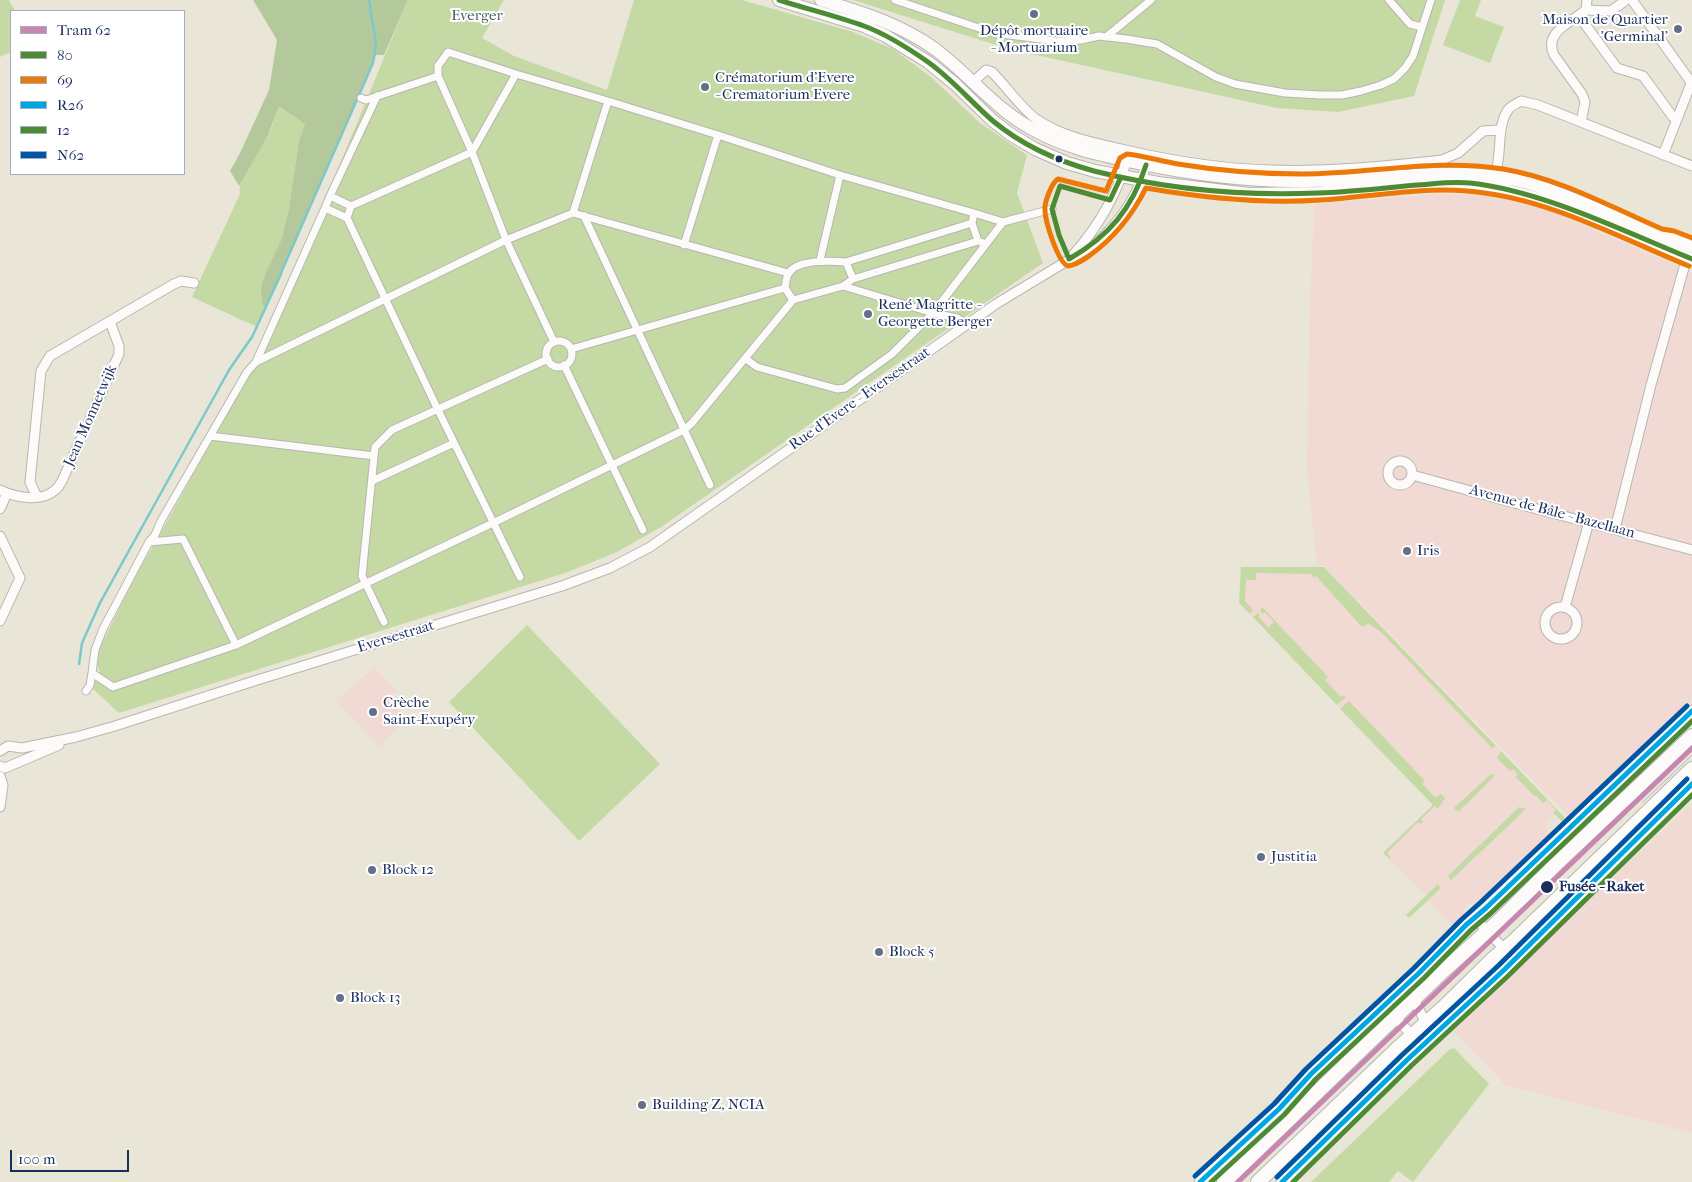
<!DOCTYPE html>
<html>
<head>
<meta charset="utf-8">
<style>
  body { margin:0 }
  #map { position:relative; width:1692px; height:1182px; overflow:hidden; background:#e9e6d8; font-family:"IM FELL French Canon",serif }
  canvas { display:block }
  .legend { position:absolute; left:10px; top:10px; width:175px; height:165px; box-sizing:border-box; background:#fff; border:1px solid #a4acbf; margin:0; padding:6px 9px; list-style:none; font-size:15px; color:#1b2f5e }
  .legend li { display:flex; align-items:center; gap:10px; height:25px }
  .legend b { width:25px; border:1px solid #a4acbf }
  .scale { position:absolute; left:10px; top:1150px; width:119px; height:22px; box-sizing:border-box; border:2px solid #1b2f5e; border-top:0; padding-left:6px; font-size:15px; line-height:18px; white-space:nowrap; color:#1b2f5e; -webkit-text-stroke:4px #fff; paint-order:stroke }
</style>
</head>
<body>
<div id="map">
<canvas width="1692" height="1182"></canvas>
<ul class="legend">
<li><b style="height:6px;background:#c787af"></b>Tram 62</li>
<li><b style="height:6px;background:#4c8b33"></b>80</li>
<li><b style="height:6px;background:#ed7807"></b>69</li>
<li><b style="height:6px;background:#00a6e2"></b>R26</li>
<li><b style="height:6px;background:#4c8b33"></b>12</li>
<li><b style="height:6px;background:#0056a4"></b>N62</li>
</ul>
<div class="scale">100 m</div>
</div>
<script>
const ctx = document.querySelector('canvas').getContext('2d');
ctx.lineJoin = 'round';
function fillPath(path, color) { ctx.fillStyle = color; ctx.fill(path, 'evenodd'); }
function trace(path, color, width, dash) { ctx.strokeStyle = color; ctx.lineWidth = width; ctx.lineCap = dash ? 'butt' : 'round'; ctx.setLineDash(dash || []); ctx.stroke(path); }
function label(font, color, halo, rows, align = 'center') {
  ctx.font = font + ' "IM FELL French Canon",serif'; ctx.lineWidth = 4; ctx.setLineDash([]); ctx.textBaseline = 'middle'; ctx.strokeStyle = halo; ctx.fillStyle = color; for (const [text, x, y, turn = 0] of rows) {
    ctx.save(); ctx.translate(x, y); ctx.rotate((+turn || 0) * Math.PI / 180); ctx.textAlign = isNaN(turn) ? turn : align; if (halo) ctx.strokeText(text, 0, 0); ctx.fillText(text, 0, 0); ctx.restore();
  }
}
fillPath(new Path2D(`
  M1435 194 1495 196 1543 208 1692 272V699L1568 816 1324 566H1317L1307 470 1309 333 1314 204Z
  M1241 567H1324L1565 818 1562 821 1555 814 1546 822 1548 836 1475 905 1471 902 1464 909 1463 916 1453 926 1429 902H1427L1441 888 1438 884 1426 895 1383 853 1433 805 1239 603Z
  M374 667 398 692 394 695 396 701 393 704 407 720 379 747 336 701Z
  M1692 803V1133L1505 1085 1452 1029Z`), '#f1dad3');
fillPath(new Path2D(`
  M0 0H9L15 11H11V52L0 57Z
  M408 0H504L482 38 514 56 607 90 634 0H742L853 32 893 49 931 77 980 123 1027 155 1017 193 1043 263 661 527 617 552 568 572 119 713 92 688 100 672 97 665 99 650 134 578 159 536 250 372 323 205Z
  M853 0H1445L1414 96 1338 112 1277 108 1036 55 993 44Z
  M1460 0H1481L1475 16 1504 27 1490 63 1443 45Z
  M279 105 305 124 299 140 289 208 282 238 266 272 262 304 267 307 253 337 230 370 95 612 83 644 77 673 82 643 99 602 229 370 257 327 192 297 240 194C237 172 259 153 268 135 273 126 275 115 279 105Z
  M1241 567H1324L1496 746 1492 748 1382 633 1368 623 1364 627 1362 625 1361 626 1316 576 1314 578 1311 574 1256 573V580H1246L1245 601 1253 610 1250 614 1239 603Z
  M1262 607 1328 677 1325 680 1341 697 1344 695 1346 697 1337 705 1253 617 1258 613 1260 615 1259 617 1268 627 1274 622 1265 612 1263 614 1260 611Z
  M527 625 660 764 579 841 449 702Z
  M1349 701 1425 781 1422 784 1436 798 1441 794 1445 798 1438 809 1435 806 1421 819 1423 822 1421 824 1418 822 1387 853 1391 858 1390 859 1383 853 1433 805 1340 709Z
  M1501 751 1565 818 1562 821 1553 813 1556 810 1547 800 1543 803 1536 795 1534 796 1516 777 1518 774 1513 769 1510 771 1497 758Z
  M1491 774 1494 775 1493 778 1458 812 1454 808Z
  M1519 807 1526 809 1451 880 1448 876Z
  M1438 884 1441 888 1409 918 1406 915Z
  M1454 1048 1489 1084 1413 1182 1398 1171 1389 1182H1311L1449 1050Z`), '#c5d9a4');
fillPath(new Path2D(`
  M253 0H408L384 55H376L359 97 266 307 262 304 261 288 266 272 282 238 289 208 299 140 305 124 279 106 268 135 239 186 230 171 240 153 269 90 277 40Z`), '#b3c99c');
trace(new Path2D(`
  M281 273 373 63 376 44 369 0
  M79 664 82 643 100 603 229 370 252 337 281 274`), '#7cc8cb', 2.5);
const pedestrian = new Path2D(`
  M895 0 994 33 1056 41 1081 40 1099 36 1126 39 1157 44 1216 77 1235 84 1285 93 1321 95H1342L1361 91 1381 85 1394 79 1405 68 1413 56 1431 0
  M1389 0 1410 24 1422 27
  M1106 37 1151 0
  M516 74 608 101
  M361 98 366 100 438 76
  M330 196 377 96
  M573 213 608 101 718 135
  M584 216 710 485
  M347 218 325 208 330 196 351 206
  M972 223 978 241
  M684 245 718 135 840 175
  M820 260 840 175 974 213
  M846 262 972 223 974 213 1003 222 1052 209
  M853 279 978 241 986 244
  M843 286 853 279 846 262C832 261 797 259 789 273 786 276 786 284 785 288L793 300 843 286 933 313 1003 222
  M546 354a13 13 0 1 1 26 0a13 13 0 1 1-26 0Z
  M571 349 785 288
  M746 359 757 367 837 389 845 388 892 354 933 313 957 318 968 324
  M256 362 325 208
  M564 365 643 530
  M210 436 374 456
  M372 481 454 443
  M149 542 183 539 236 645
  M520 577 438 410 347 218 351 206 472 152 516 74 448 52 438 66V76L472 152 506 240 554 342
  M384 622 362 576 375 447 392 430 548 359
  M92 673 95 650 103 629 149 542 155 535 161 521 247 372 256 362 506 240 573 213 788 273
  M86 691 90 685 92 673 113 687 236 645 495 522 684 430 692 423 793 300`);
const minor = new Path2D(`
  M1632 0 1691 82
  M1586 10 1611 11 1626 0
  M1579 16 1617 68 1643 76 1673 117 1677 119
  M973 82 986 70 992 72C1005 85 1022 109 1036 119 1062 137 1095 143 1125 150 1173 161 1222 169 1272 170 1328 172 1386 166 1442 160L1458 153 1483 131 1501 130
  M1581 122 1585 102 1582 94 1554 55C1543 32 1572 22 1586 10L1587 0
  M1663 155 1692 81
  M1492 180C1504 159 1495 128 1508 110 1510 106 1518 103 1521 101L1538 105 1692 166
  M1073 255C1098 227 1118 192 1128 156
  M1388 473a12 12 0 1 1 24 0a12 12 0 1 1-24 0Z
  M1412 475 1522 505 1692 550
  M0 490C15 497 41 503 55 490 58 488 60 484 62 481L119 354V346L110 322
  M37 497 30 482 41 371 50 356 174 284 181 281 194 283
  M0 509 7 493
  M1615 529 1651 385 1687 257
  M0 536 20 578 0 621
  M1545 623a16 16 0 1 1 32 0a16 16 0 1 1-32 0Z
  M1565 607 1589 522
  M0 751 8 746 22 748 76 737 115 726 254 681 562 586 610 568 650 547 996 304 1095 244C1119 223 1138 196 1146 165
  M0 766 5 768 59 745
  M0 776 3 785 0 807
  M1475 918 1507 952
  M1406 984 1433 1037
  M1384 1006 1415 1038`);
const tertiary = new Path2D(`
  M1200 1182 1279 1109 1311 1074 1419 973 1466 925 1486 908 1692 711
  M1282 1182 1407 1060 1504 970 1692 784`);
const secondary = new Path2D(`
  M779 0 864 26 886 36 928 62 955 84 992 120 1010 134 1035 149 1067 163 1095 171 1158 183 1249 194 1319 193 1431 184 1468 183 1502 189 1554 203 1692 259
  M821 0C861 12 900 24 935 49 971 76 997 112 1038 132 1065 147 1097 154 1128 161 1187 174 1246 182 1308 181 1358 180 1409 174 1459 173 1530 172 1595 210 1660 236L1672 238 1692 246`);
const primary = new Path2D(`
  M1224 1182 1443 971 1499 921 1554 866 1692 736
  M1258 1182 1397 1049 1444 1007 1494 958 1514 941 1692 769`);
const trunk = new Path2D(`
  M1225 1182 1227 1180`);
trace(pedestrian, '#b6b6b2', 9);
trace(minor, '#b6b6b2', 11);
trace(tertiary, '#b6b6b2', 13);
trace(secondary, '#b6b6b2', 14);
trace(primary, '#b6b6b2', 16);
trace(trunk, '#b6b6b2', 17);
trace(pedestrian, '#fcfbf9', 7);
trace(minor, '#fcfbf9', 9);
trace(tertiary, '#fcfbf9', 11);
trace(secondary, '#fcfbf9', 12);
trace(primary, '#fcfbf9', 14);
trace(trunk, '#fcfbf9', 15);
trace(new Path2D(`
  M1643 802 1692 755`), '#b6b8bb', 1);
trace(new Path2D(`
  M779 0C807 9 836 16 864 26 886 34 908 48 928 62 952 79 971 102 993 121 1022 145 1057 161 1094 171 1165 189 1244 196 1318 193 1350 192 1383 188 1416 185 1433 184 1452 181 1470 183 1543 191 1623 231 1692 259
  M1121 177 1110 200 1060 186 1052 209 1059 235 1069 259C1109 236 1132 209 1146 165`), '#4c8b33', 5);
trace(new Path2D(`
  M1689 266C1618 237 1546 197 1467 191 1418 187 1369 197 1320 200 1261 204 1204 198 1146 188 1132 216 1114 238 1089 256 1083 260 1076 265 1068 266 1058 263 1045 221 1045 210 1044 203 1052 182 1058 179L1106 191 1120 158 1127 154C1144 156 1161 161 1178 164 1220 171 1261 174 1303 174 1369 174 1437 158 1503 169 1559 178 1611 207 1662 229L1674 231 1692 238`), '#ed7807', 5);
trace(new Path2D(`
  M1200 1182 1279 1109 1311 1074 1419 973 1466 925 1486 908 1692 711
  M1282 1182 1407 1060 1504 970 1692 784`), '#00a6e2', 5);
trace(new Path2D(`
  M1211 1182 1284 1115 1316 1079 1424 978 1471 930 1491 913 1692 721
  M1293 1182 1412 1065 1509 975 1692 795`), '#4c8b33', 5);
trace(new Path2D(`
  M1195 1176 1274 1104 1306 1069 1414 968 1461 920 1481 902 1687 706
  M1277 1177 1402 1055 1499 965 1687 779`), '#0056a4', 5);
trace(new Path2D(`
  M1238 1182 1692 748`), '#c787af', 5);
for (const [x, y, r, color] of [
  [1034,14,5,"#636f89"],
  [1678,29,5,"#636f89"],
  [705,87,5,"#636f89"],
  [1059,159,4.5,"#1b2f5e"],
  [868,314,5,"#636f89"],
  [1407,551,5,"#636f89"],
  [373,712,5,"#636f89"],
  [1261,857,5,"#636f89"],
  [372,870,5,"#636f89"],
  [1547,887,7,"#1b2f5e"],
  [879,952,5,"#636f89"],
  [340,998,5,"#636f89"],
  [642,1105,5,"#636f89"]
]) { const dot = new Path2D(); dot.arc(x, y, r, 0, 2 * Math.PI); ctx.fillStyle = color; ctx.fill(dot); trace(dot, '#fff', 2); }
label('15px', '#455f66', '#fff', [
  ["Everger",477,16]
]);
label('15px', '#1b2f5e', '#fff', [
  ["Maison de Quartier",1668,20,"right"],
  ["'Germinal'",1668,37,"right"],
  ["Dépôt mortuaire",1034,31,"center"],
  ["- Mortuarium",1034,48,"center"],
  ["Crématorium d’Evere",715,78],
  ["- Crematorium Evere",715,95],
  ["René Magritte -",878,305],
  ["Georgette Berger",878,322],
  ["Iris",1417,551],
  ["Crèche",383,703],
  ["Saint-Exupéry",383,720],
  ["Justitia",1271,857],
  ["Block 12",382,870],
  ["Block 5",889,952],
  ["Block 13",350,998],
  ["Building Z, NCIA",652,1105]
], 'left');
label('15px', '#1b2f5e', '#fff', [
  ["Rue d'Evere - Eversestraat",860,399,-35],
  ["Jean Monnetwijk",91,416,-66],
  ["Avenue de Bâle - Bazellaan",1552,512,15],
  ["Eversestraat",396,637,-17]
]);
label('bold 15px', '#1b2f5e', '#fff', [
  ["Fusée - Raket",1559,887]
], 'left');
</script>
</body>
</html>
